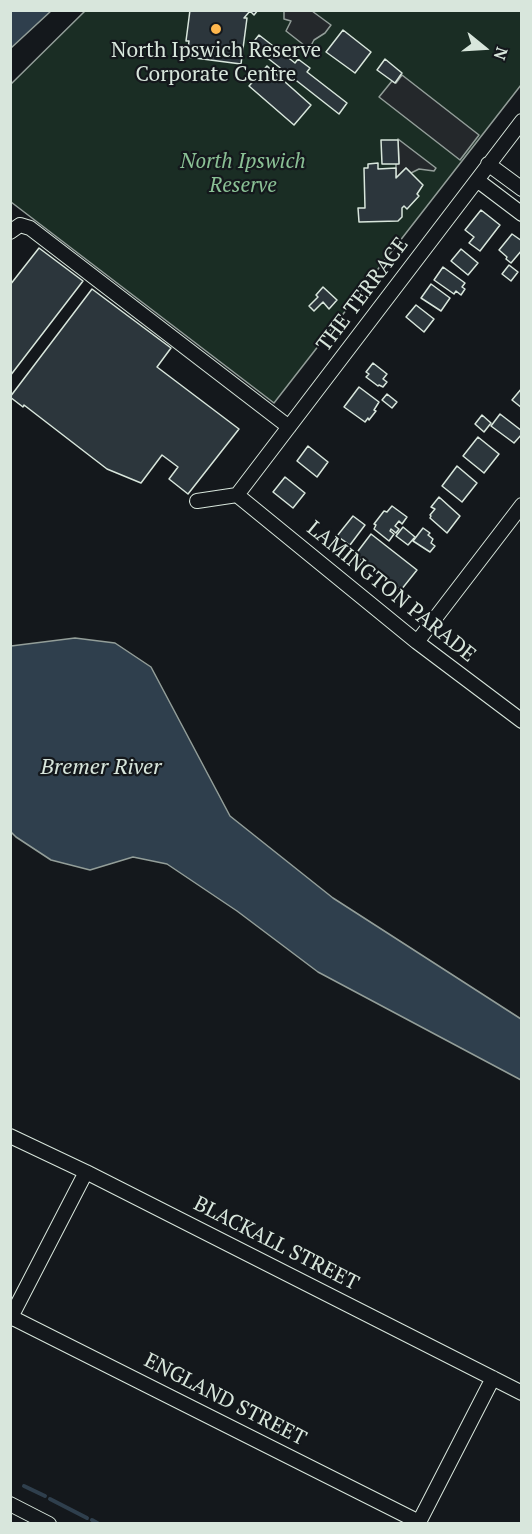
<!DOCTYPE html>
<html>
<head>
<meta charset="utf-8">
<style>
  body { margin:0 }
  #map { position:relative; width:532px; height:1534px; overflow:hidden; background:#14181c; font-family:"PT Serif",serif }
  canvas { display:block }
  .frame { position:absolute; inset:0; border:12px solid #d8e6dc; pointer-events:none }
  .north { position:absolute; left:454px; top:18px; width:60px; height:60px; -webkit-text-stroke:4px #14181c; paint-order:stroke; rotate:108deg; font-size:16px; font-weight:700; line-height:24px; text-align:center; color:#d8e6dc }
  .north::after { content:''; display:block; margin:auto; width:21px; height:27px; background:#d8e6dc; clip-path:polygon(50% 0,100% 100%,50% 72%,0 100%) }
</style>
</head>
<body>
<div id="map">
<canvas width="532" height="1534"></canvas>
<div class="frame"></div>
<div class="north">N</div>
</div>
<script>
const ctx = document.querySelector('canvas').getContext('2d');
ctx.lineJoin = 'round';
function fillPath(path, color) { ctx.fillStyle = color; ctx.fill(path, 'evenodd'); }
function trace(path, color, width, dash) { ctx.strokeStyle = color; ctx.lineWidth = width; ctx.lineCap = dash ? 'butt' : 'round'; ctx.setLineDash(dash || []); ctx.stroke(path); }
function label(font, color, halo, rows, align = 'center') {
  ctx.font = font + ' "PT Serif",serif'; ctx.lineWidth = 4.5; ctx.setLineDash([]); ctx.textBaseline = 'middle'; ctx.strokeStyle = halo; ctx.fillStyle = color; for (const [text, x, y, turn = 0] of rows) {
    ctx.save(); ctx.translate(x, y); ctx.rotate((+turn || 0) * Math.PI / 180); ctx.textAlign = isNaN(turn) ? turn : align; if (halo) ctx.strokeText(text, 0, 0); ctx.fillText(text, 0, 0); ctx.restore();
  }
}
const green = new Path2D(`
  M85 11H521V85L274 403 11 202 10 85Z`);
fillPath(green, '#1a2d24');
trace(green, '#939e99', 1.5);
const parking = new Path2D(`
  M284 11H312L331 25 325 33 314 40 309 49 286 31 291 21 284 19Z
  M402 75 479 135 460 160 379 97 392 81 396 83Z
  M398 139 436 168 434 171 419 169 411 173 406 168 396 178V164L399 163Z`);
fillPath(parking, '#24282b');
trace(parking, '#939e99', 1.5);
const water = new Path2D(`
  M11 10H51V11L11 48Z
  M75 638 115 643 151 667 230 816 333 898 521 1019V1080L318 972 237 911 167 864 133 857 90 870 51 860 16 837 10 831 11 646Z`);
fillPath(water, '#2f3f4d');
trace(water, '#939e99', 1.5);
trace(new Path2D(`
  M24 1486 45 1496
  M50 1499 87 1518
  M92 1520 99 1524`), '#2f3f4d', 4);
const building = new Path2D(`
  M190 10H258L254 15 250 11 244 18H247L241 64 187 57 189 41H186Z
  M343 30 371 52 355 73 326 52Z
  M259 35 295 63 298 59 310 68 307 72 347 103 339 114 251 45Z
  M385 59 402 73 395 83 377 70Z
  M267 66 311 105 294 125 249 86Z
  M381 140H398L399 164H382Z
  M378 163V169L396 168V178L406 168 423 185 417 194 419 196 407 209 404 206 402 208V217L398 221 359 222 358 208H365L364 168H368V164Z
  M481 210 500 225 480 251 469 243 474 237 465 230Z
  M512 234 522 241V250L511 263 506 259 507 257 499 250Z
  M39 248 83 281 10 376V285Z
  M461 249 478 263 468 275 451 261Z
  M509 265 518 272 511 281 502 274Z
  M443 267 465 283 462 287 465 289 461 295 456 291 454 294 434 280Z
  M431 284 450 298 441 311 421 298Z
  M323 287 337 300 329 309 323 302 314 311 309 306 318 297 316 295Z
  M92 289 171 348 157 367 239 429 188 494 169 479 178 467 162 455 141 483 107 469 24 405 23 407 10 397Z
  M416 305 434 319 424 332 406 317Z
  M373 363 387 374 383 379 387 382 383 387 379 385 378 386 366 377 369 374 366 372Z
  M359 387 379 402 374 410 376 411 369 420 368 418 365 422 344 407Z
  M522 388V408L512 400Z
  M387 394 397 402 392 408 382 400Z
  M500 414 522 431V434L514 443 491 426Z
  M482 415 491 423 484 432 475 424Z
  M478 437 499 454 484 473 463 456Z
  M308 446 328 462 317 477 297 461Z
  M457 466 477 483 462 502 442 486Z
  M285 477 305 493 293 508 273 492Z
  M439 497 460 516 447 533 430 518 431 516 430 515 435 509 431 507Z
  M392 506 407 517 402 524 399 521 395 526 399 529 396 533 391 529 390 531 394 534 389 541 374 529 376 525 374 524 384 511 387 512Z
  M353 516 365 525 350 545 337 536Z
  M403 527 415 537 408 545 396 536Z
  M423 528 430 533 428 535 433 539 431 543 435 546 430 552 413 541Z
  M371 534 417 570 401 590 355 555Z`);
fillPath(building, '#2c363c');
trace(building, '#d8e6dc', 1.5);
const minor = new Path2D(`
  M488 164 522 189
  M477 180 522 214
  M10 232 20 225 30 228 289 427
  M237 495 522 121
  M237 495 417 642 522 721
  M197 501 237 495
  M417 642 522 505
  M10 1136 86 1172 522 1393
  M11 1317 419 1522
  M10 1319 86 1172
  M10 1504 49 1524
  M418 1524 493 1378`);
trace(minor, '#d8e6dc', 16);
trace(minor, '#14181c', 14);
for (const [x, y, r, color] of [
  [216,29,6,"#ffb74d"]
]) { const dot = new Path2D(); dot.arc(x, y, r, 0, 2 * Math.PI); ctx.fillStyle = color; ctx.fill(dot); trace(dot, '#14181c', 2); }
label('21px', '#d8e6dc', '#14181c', [
  ["North Ipswich Reserve",216,51],
  ["Corporate Centre",216,75]
]);
label('italic 21px', '#8ac095', '#14181c', [
  ["North Ipswich",243,162],
  ["Reserve",243,186]
]);
label('21px', '#d8e6dc', '#14181c', [
  ["THE TERRACE",363,295,-53],
  ["LAMINGTON PARADE",391,592,39],
  ["BLACKALL STREET",276,1244,27],
  ["ENGLAND STREET",225,1400,27]
]);
label('italic 22px', '#d8e6dc', '#14181c', [
  ["Bremer River",101,768]
]);
</script>
</body>
</html>
